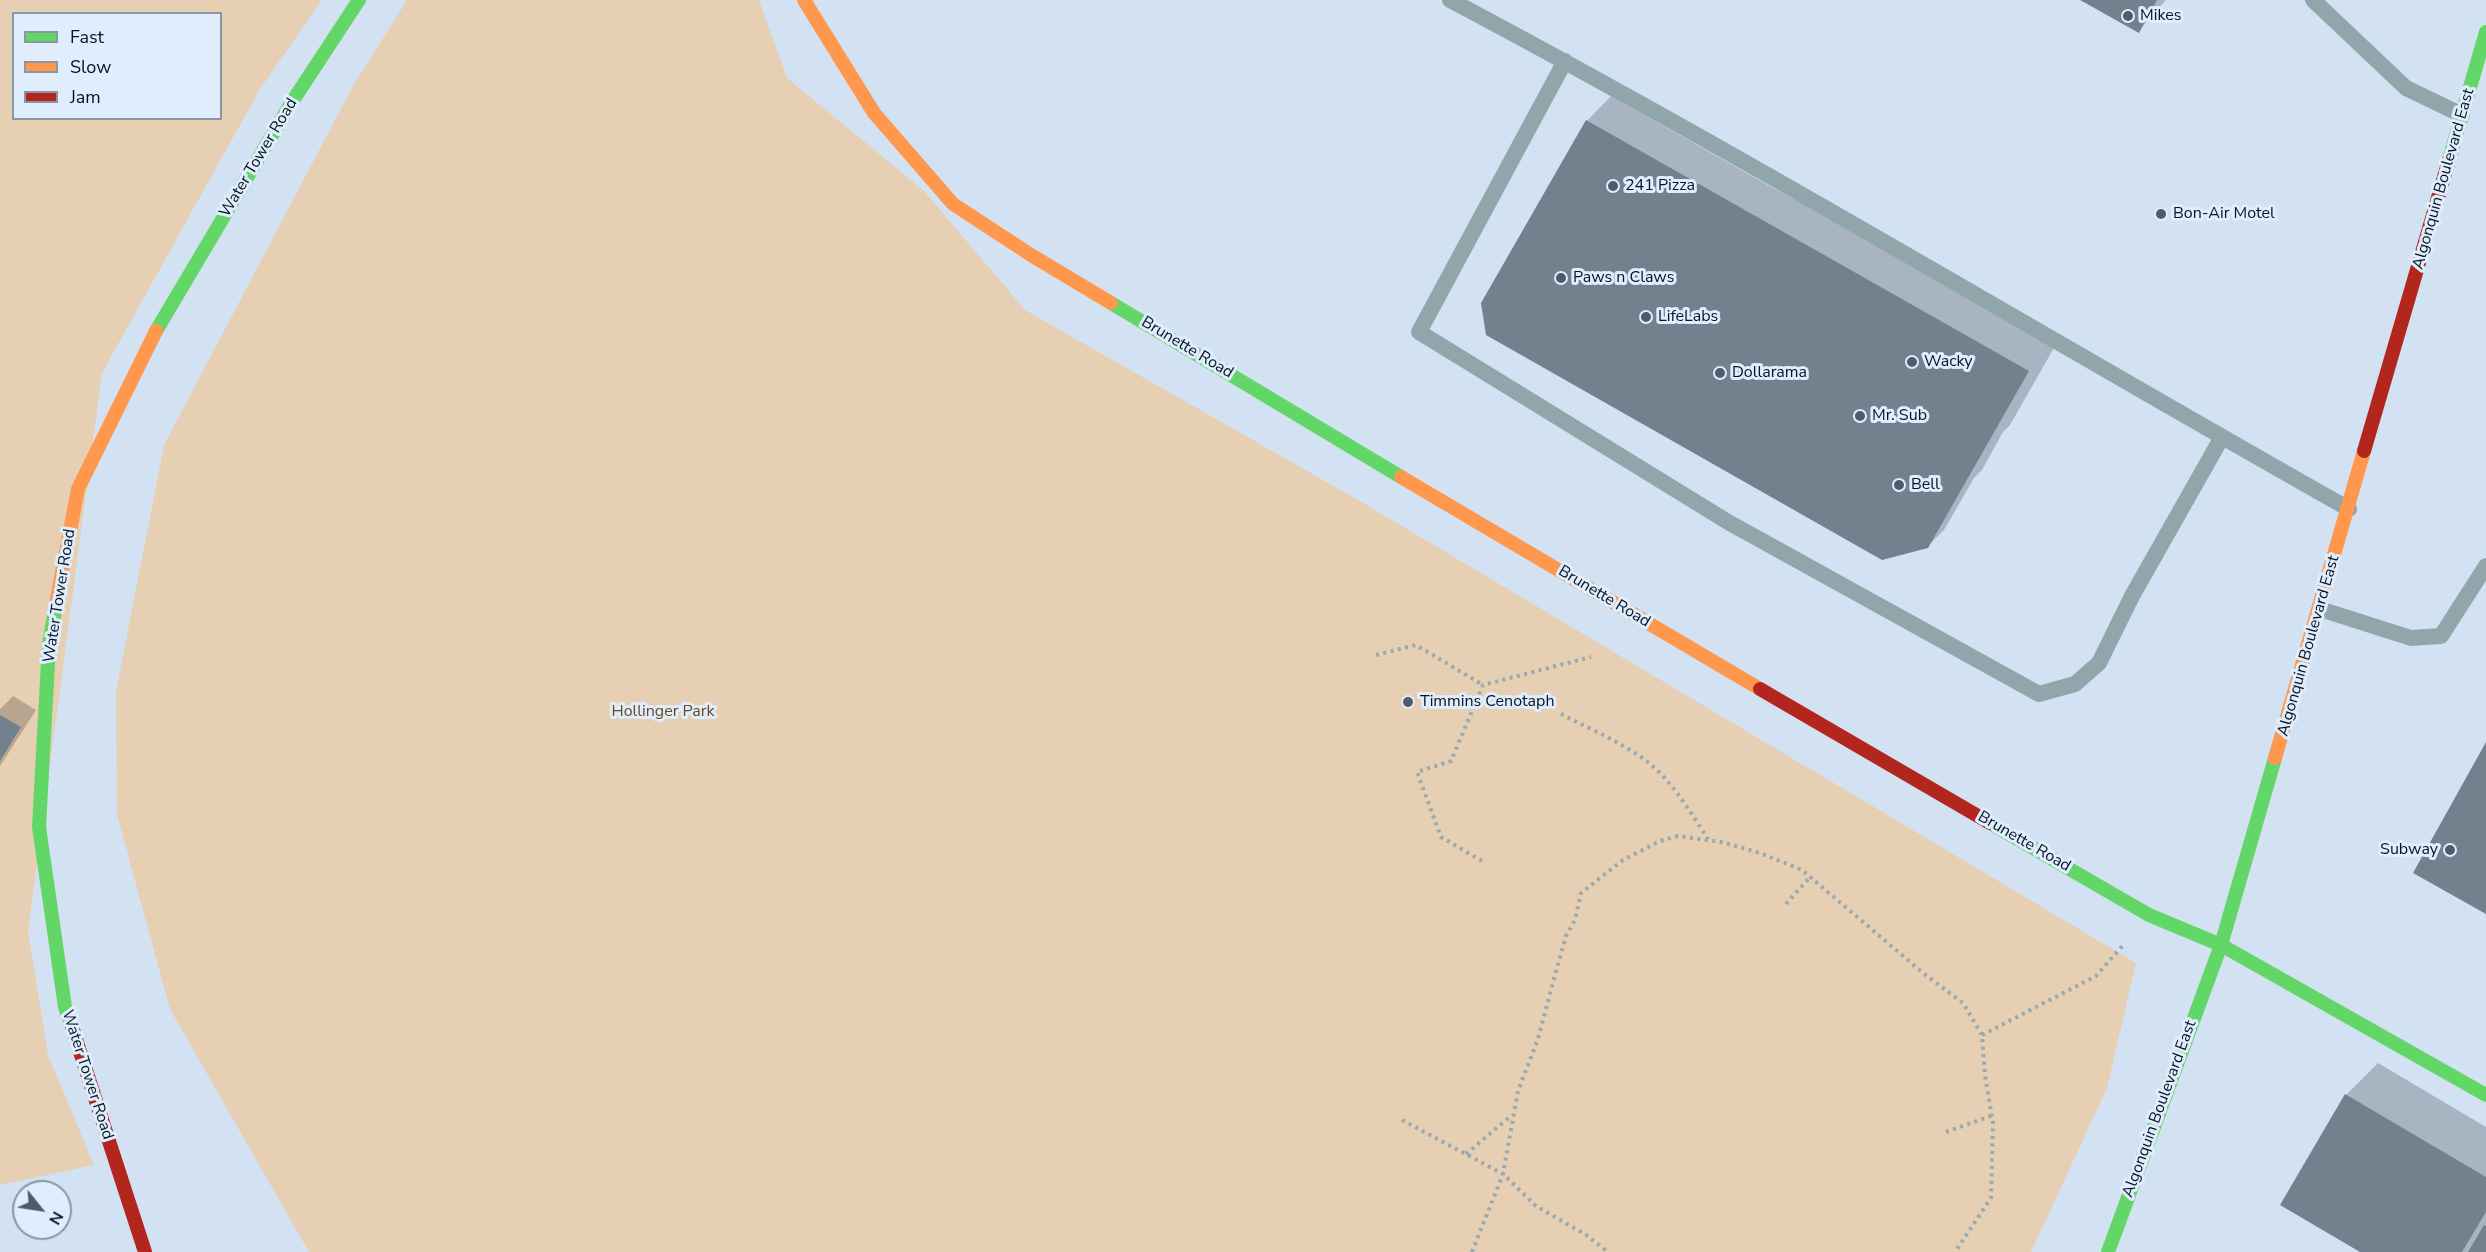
<!DOCTYPE html>
<html>
<head>
<meta charset="utf-8">
<style>
  body { margin:0 }
  #map { position:relative; width:2486px; height:1252px; overflow:hidden; background:#d2e2f2; font-family:"Nunito Sans",sans-serif }
  canvas { display:block }
  .legend { position:absolute; left:12px; top:12px; width:210px; height:108px; box-sizing:border-box; background:#dfedfc; border:2px solid #8996a4; margin:0; padding:8px 10px; list-style:none; font-size:18px; color:#071320 }
  .legend li { display:flex; align-items:center; gap:12px; height:30px }
  .legend b { width:30px; border:2px solid #8996a4 }
  .north { position:absolute; left:12px; top:1180px; width:60px; height:60px; box-sizing:border-box; background:#dfedfc; border:2px solid #8996a4; border-radius:50%; rotate:120deg; font-size:16px; font-weight:700; line-height:24px; text-align:center; color:#071320 }
  .north::after { content:''; display:block; margin:auto; width:21px; height:27px; background:#4e5b6a; clip-path:polygon(50% 0,100% 100%,50% 72%,0 100%) }
</style>
</head>
<body>
<div id="map">
<canvas width="2486" height="1252"></canvas>
<ul class="legend">
<li><b style="height:8px;background:#63d668"></b>Fast</li>
<li><b style="height:8px;background:#ff974d"></b>Slow</li>
<li><b style="height:8px;background:#b3261e"></b>Jam</li>
</ul>
<div class="north">N</div>
</div>
<script>
const ctx = document.querySelector('canvas').getContext('2d');
ctx.lineJoin = 'round';
function fillPath(path, color) { ctx.fillStyle = color; ctx.fill(path, 'evenodd'); }
function trace(path, color, width, dash) { ctx.strokeStyle = color; ctx.lineWidth = width; ctx.lineCap = dash ? 'butt' : 'round'; ctx.setLineDash(dash || []); ctx.stroke(path); }
function label(font, color, halo, rows, align = 'center') {
  ctx.font = font + ' "Nunito Sans",sans-serif'; ctx.lineWidth = 6; ctx.setLineDash([]); ctx.textBaseline = 'middle'; ctx.strokeStyle = halo; ctx.fillStyle = color; for (const [text, x, y, turn = 0] of rows) {
    ctx.save(); ctx.translate(x, y); ctx.rotate((+turn || 0) * Math.PI / 180); ctx.textAlign = isNaN(turn) ? turn : align; if (halo) ctx.strokeText(text, 0, 0); ctx.fillText(text, 0, 0); ctx.restore();
  }
}
fillPath(new Path2D(`
  M0 0H322L260 89 102 373 28 931 48 1055 94 1165 0 1185ZM14 14H220V118H14Z
  M407 0H759L787 78 924 191 1025 310 1365 504 2136 963 2107 1088 2031 1252H309L170 1009 117 815 116 692 164 445 353 86Z`), '#e7cfb3');
fillPath(new Path2D(`
  M2083 0H2166L2138 31Z
  M1611 96 1773 188 2059 339 2010 425 2003 432 1982 470 1974 478 1944 530 1927 547 1587 121Z
  M13 696 36 710 0 766V709Z
  M2378 1063 2486 1127V1252H2363L2346 1095Z`), '#0003');
fillPath(new Path2D(`
  M2080 0H2157L2139 33Z
  M1586 120 2029 371 1928 548 1882 560 1486 335 1481 303Z
  M0 715 21 727 0 761Z
  M2486 742V914L2413 873Z
  M2345 1094 2486 1177V1212L2462 1252H2360L2280 1205Z
  M2484 1225 2486 1226V1252H2468Z`), '#73808d');
trace(new Path2D(`
  M1376 655 1416 645 1483 685
  M1561 714C1586 727 1614 739 1638 755 1669 775 1689 810 1708 839
  M1482 861 1441 837 1417 772 1451 761 1483 685 1591 657
  M1786 904 1810 877
  M1982 1035 2096 976 2125 943
  M1402 1120 1503 1174 1536 1206 1586 1235 1608 1252
  M1946 1132 1991 1116
  M1466 1154 1512 1115
  M1472 1252 1503 1174 1518 1091 1538 1039 1555 975 1566 936 1575 920 1581 893 1623 860 1660 841 1678 836 1721 842 1760 853 1802 870 1923 973 1963 1003 1982 1035 1985 1076 1993 1123 1991 1198 1955 1252`), '#98a9b1', 4, [3, 4.5]);
trace(new Path2D(`
  M1450 0C1754 161 2049 340 2349 509
  M2313 0 2406 88 2462 115
  M1565 61 1419 332 1728 522 2039 694 2075 684 2099 663 2132 596 2222 437
  M2320 609 2411 638 2441 636 2486 566`), '#91a6ab', 16);
trace(new Path2D(`
  M2449 160 2486 32
  M1111 303 1401 477
  M156 331 290 105 359 0
  M57 599 49 644 39 827 65 1007 72 1027
  M1990 823 2149 915 2221 945 2486 1095
  M2108 1252 2221 945 2275 758`), '#63d668', 14);
trace(new Path2D(`
  M804 0 874 113 953 204 1031 255 1111 303
  M1401 477 1760 689
  M57 599 78 489 156 331
  M2275 758 2364 451`), '#ff974d', 14);
trace(new Path2D(`
  M2364 451 2449 160
  M1760 689 1990 823
  M72 1027 145 1252`), '#b3261e', 14);
for (const [x, y, r, color] of [
  [2128,16,6,"#4e5b6a"],
  [1613,186,6,"#4e5b6a"],
  [2161,214,6,"#4e5b6a"],
  [1561,278,6,"#4e5b6a"],
  [1646,317,6,"#4e5b6a"],
  [1912,362,6,"#4e5b6a"],
  [1720,373,6,"#4e5b6a"],
  [1860,416,6,"#4e5b6a"],
  [1899,485,6,"#4e5b6a"],
  [1408,702,6,"#4e5b6a"],
  [2450,850,6,"#4e5b6a"]
]) { const dot = new Path2D(); dot.arc(x, y, r, 0, 2 * Math.PI); ctx.fillStyle = color; ctx.fill(dot); trace(dot, '#dfedfc', 2); }
label('16px', '#071320', '#dfedfc', [
  ["Mikes",2140,16],
  ["241 Pizza",1625,186],
  ["Bon-Air Motel",2173,214],
  ["Paws n Claws",1573,278],
  ["LifeLabs",1658,317],
  ["Wacky",1924,362],
  ["Dollarama",1732,373],
  ["Mr. Sub",1872,416],
  ["Bell",1911,485],
  ["Timmins Cenotaph",1420,702],
  ["Subway",2438,850,"right"]
], 'left');
label('16px', '#071320', '#dfedfc', [
  ["Water Tower Road",259,158,-59],
  ["Algonquin Boulevard East",2444,179,-74],
  ["Brunette Road",1187,348,31],
  ["Water Tower Road",60,596,-81],
  ["Brunette Road",1604,597,31],
  ["Algonquin Boulevard East",2309,646,-74],
  ["Brunette Road",2024,842,30],
  ["Water Tower Road",87,1075,72],
  ["Algonquin Boulevard East",2160,1109,-70]
]);
label('16px', '#6b481f', '#dfedfc', [
  ["Hollinger Park",663,712]
]);
</script>
</body>
</html>
